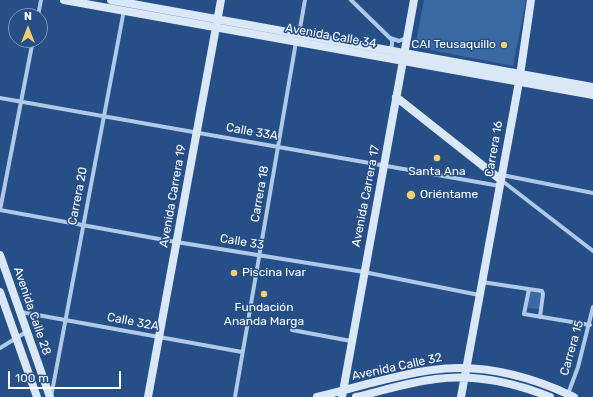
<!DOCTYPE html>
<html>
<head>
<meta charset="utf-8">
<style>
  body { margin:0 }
  #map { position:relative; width:593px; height:397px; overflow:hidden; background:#254f86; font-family:Rubik,sans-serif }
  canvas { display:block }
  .north { position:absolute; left:8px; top:8px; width:40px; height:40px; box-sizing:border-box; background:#254f86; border:1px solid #7c95b6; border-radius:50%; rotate:0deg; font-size:11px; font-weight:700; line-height:16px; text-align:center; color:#fff }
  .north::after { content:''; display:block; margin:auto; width:14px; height:18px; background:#f2ce75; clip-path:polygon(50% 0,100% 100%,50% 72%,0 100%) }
  .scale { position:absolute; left:8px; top:371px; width:113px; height:18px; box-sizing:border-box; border:2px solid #fff; border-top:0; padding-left:5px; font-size:12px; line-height:14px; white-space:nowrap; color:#fff; -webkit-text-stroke:3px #254f86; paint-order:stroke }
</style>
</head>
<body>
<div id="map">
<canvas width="593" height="397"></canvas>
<div class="north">N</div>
<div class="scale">100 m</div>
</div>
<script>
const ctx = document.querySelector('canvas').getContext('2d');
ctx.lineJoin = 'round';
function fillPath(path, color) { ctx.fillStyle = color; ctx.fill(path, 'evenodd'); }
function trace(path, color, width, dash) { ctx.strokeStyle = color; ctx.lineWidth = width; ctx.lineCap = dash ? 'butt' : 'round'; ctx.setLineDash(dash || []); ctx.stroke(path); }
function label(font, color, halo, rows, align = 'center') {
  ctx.font = font + ' Rubik,sans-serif'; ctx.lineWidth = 3; ctx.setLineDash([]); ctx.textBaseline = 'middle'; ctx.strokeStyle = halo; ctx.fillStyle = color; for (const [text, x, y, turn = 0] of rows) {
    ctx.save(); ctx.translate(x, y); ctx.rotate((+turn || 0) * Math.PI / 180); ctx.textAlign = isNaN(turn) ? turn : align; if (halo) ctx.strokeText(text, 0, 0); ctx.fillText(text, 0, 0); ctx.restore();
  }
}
fillPath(new Path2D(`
  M424 0H526L513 66 415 47Z
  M530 291 541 293 539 309 527 308Z`), '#3a69a3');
trace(new Path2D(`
  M351 0 392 40V45L390 50
  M38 16 41 0
  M299 34 305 0
  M390 38 399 41 406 38
  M0 98 500 186
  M502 175 593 193
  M501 180 593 251
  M0 210 170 241 364 272 479 295
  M0 210 33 40
  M482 282 542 291 543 294 540 317
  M529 289 524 314 590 325
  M21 312 242 352
  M292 330 351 341
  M0 348 26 332
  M568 394 578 367 593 307
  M51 397 124 10
  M235 397 296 42`), '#b0c9e8', 4);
trace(new Path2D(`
  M64 0 593 95
  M111 0 593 87
  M396 97 501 180
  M0 255 50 397
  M0 292 37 397
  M148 397 221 0
  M317 397C355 388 394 375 432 370 482 363 530 376 574 397
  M342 397 414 0
  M356 397C382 391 409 382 436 379 474 374 515 383 550 397
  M461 397 519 82 531 0`), '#dae7f7', 8);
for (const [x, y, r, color] of [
  [504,45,4,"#f2ce75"],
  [437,158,4,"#f2ce75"],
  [411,195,5,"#f2ce75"],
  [234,273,4,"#f2ce75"],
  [264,294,4,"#f2ce75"]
]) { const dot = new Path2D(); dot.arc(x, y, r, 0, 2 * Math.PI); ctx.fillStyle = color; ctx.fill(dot); trace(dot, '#254f86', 1.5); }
label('12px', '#fff', '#254f86', [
  ["Avenida Calle 34",331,36,10],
  ["Calle 33A",252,132,10],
  ["Carrera 16",494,149,-80],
  ["Carrera 18",260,194,-80],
  ["Carrera 20",78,196,-79],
  ["Avenida Carrera 19",173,196,-80],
  ["Avenida Carrera 17",366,196,-79],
  ["Calle 33",242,242,9],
  ["Avenida Calle 28",32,311,71],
  ["Calle 32A",133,322,11],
  ["Carrera 15",572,348,-74],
  ["Avenida Calle 32",397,367,-12]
]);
label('12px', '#fff', '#254f86', [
  ["CAI Teusaquillo",496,45,"right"],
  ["Santa Ana",437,172],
  ["Oriéntame",420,195,"left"],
  ["Piscina Ivar",242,273,"left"],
  ["Fundación",264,308],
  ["Ananda Marga",264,322]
]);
</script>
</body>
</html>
